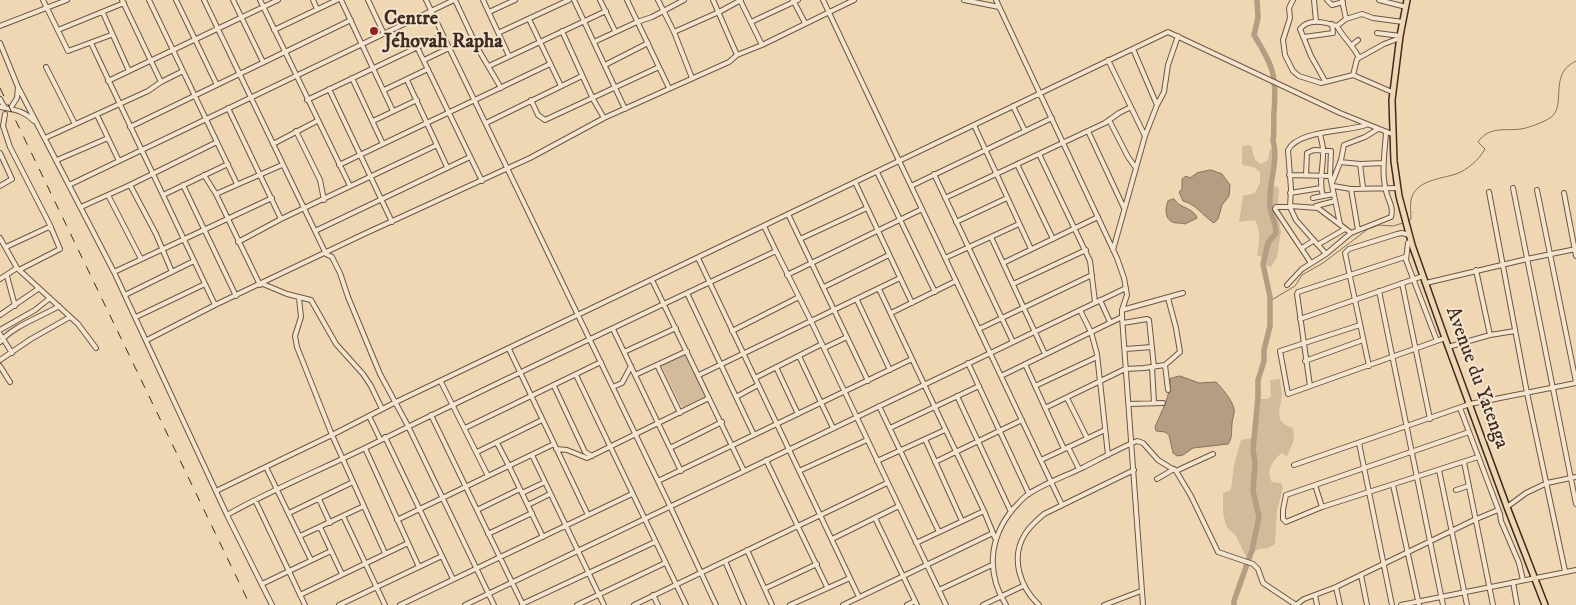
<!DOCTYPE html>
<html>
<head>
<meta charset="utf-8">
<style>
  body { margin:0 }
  canvas { display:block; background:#f0d7b4 }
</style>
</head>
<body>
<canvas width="1576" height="605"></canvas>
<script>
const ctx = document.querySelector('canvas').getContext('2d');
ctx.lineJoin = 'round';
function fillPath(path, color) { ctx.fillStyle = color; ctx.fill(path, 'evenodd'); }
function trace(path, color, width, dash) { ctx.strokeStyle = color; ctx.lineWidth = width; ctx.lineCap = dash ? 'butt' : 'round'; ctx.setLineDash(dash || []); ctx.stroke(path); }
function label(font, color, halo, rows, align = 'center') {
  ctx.font = font + ' "IM FELL DW Pica",serif'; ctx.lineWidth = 4; ctx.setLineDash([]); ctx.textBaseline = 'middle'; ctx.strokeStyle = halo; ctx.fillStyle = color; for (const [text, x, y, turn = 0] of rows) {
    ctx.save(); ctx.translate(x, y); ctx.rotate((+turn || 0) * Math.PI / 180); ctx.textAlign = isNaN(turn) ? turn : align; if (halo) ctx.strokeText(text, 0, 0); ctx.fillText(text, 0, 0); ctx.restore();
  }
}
fillPath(new Path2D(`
  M1249 145 1252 147C1253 154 1254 161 1261 164L1268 160 1270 149 1274 150 1272 178 1274 186 1279 188 1277 214 1281 231 1277 257 1271 267 1265 265 1266 259 1257 255C1259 243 1261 231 1255 220L1239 222 1243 196 1255 193 1260 183V172L1253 167 1242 165V146Z
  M686 354 705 396 683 407 681 406 662 367V365Z
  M1280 379C1280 384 1282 391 1282 396 1280 410 1273 422 1293 428L1294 440 1287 456 1282 453C1273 460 1265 471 1272 482L1281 483 1283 488 1277 510 1275 542 1274 545 1268 548 1259 549 1246 557 1236 536 1226 526 1223 512V493L1231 490 1234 465 1241 440 1256 437 1260 399H1268L1271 396 1270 380Z`), '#d2ba9b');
const water = new Path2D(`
  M1211 170 1222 174 1230 185 1229 196 1222 205 1218 219 1214 223C1203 216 1196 204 1183 201L1179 192 1182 189V179L1186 176 1190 178 1197 173Z
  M1174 199C1180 209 1193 207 1197 218L1185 224C1182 223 1179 223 1176 223 1164 221 1165 209 1168 201Z
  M1180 376 1199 383 1216 382C1221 387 1233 401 1234 409 1235 414 1232 419 1232 424 1231 432 1233 437 1228 444L1193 448 1183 455 1177 456 1173 453 1169 435 1165 432 1156 431 1155 427C1161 412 1171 396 1170 379Z`);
fillPath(water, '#b49d82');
trace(water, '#856f5c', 1);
trace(new Path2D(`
  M1407 222 1411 219C1411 213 1410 206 1411 200 1415 180 1441 179 1456 174 1467 170 1479 160 1485 149L1478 142C1489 126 1504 131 1521 129 1528 128 1544 122 1550 118 1568 106 1547 74 1576 61
  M1270 301 1295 286 1302 275 1323 263 1368 229 1379 225 1393 226 1403 223`), '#856f5c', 1);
trace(new Path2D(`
  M1234 605V601L1252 550 1259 517 1253 491 1255 463 1253 450 1258 397V380L1264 361V350L1270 326V297L1263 264 1268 243 1276 233C1276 224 1271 215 1270 206 1268 184 1279 162 1273 140 1275 130 1273 121 1274 112 1277 75 1273 66 1254 35L1258 18 1257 0`), '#b49d82', 5.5);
const minor = new Path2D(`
  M43 0 68 51 111 35
  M122 0 161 82
  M149 0 237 184
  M176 0 217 85
  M204 0 315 231 326 254 332 257 340 273 348 297 380 374 408 426 494 605
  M233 0 263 62
  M260 0 350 186
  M313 0 317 9
  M341 0 393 111
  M368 0 384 34
  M426 0 670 506 716 605
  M455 0 478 49 501 88
  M483 0 509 56
  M574 0 625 109
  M600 0 615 31
  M627 0 669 88
  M658 0 674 32 692 78
  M713 0 737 55
  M740 0 762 45
  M793 0 805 23
  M823 0 1062 505
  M964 0 999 7
  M996 0 1117 258 1124 278 1127 295 1122 310V317L1143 605
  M1293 0 1289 8 1290 18 1283 40 1285 55 1293 71 1299 76 1321 83 1353 75 1392 92
  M1314 0 1316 21
  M1327 0 1332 5 1343 2
  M1342 0 1346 19
  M1379 0 1406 7
  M489 12 515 0
  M103 13 129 71
  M529 19 561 86
  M751 22 798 0
  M0 26 67 0
  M1337 26 1346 19 1362 14 1373 18 1403 22
  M58 30 124 3
  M274 30 337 0
  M562 31 593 99 604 118
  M500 32 569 0
  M674 32 719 12 741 0
  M1377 33 1400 36
  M1304 37 1333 33 1332 24
  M594 42 637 22 652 17 684 0
  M0 43 18 87 114 272 227 515 272 605
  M91 43 215 305
  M1352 45 1358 40
  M417 47 482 181
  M1133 49 1157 105
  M424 60 449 48
  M1108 60 1145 136
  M605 65 648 43
  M489 66 606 11
  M46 67 75 124
  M1353 75 1357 59 1384 44 1400 38
  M352 78 383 144
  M407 80 447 167
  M108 81 278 0
  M1325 81 1311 56 1300 29C1309 18 1324 22 1337 26 1343 38 1354 46 1359 58
  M329 89 392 222
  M384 90 428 69
  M0 99 5 108
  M307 100 443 35
  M531 100 538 115 545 120 659 67
  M1013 106 1025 131
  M0 107C15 110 23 110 34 121
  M228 108 281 219
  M10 109 17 98 18 87
  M5 114 3 126 10 147 51 227
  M97 115 119 161
  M1109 120 1128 157 1136 168
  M373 121 417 100
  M486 123 582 76
  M974 125 1031 249
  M130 127 351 20
  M296 131 320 180 324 200
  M1088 131 1124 208
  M1320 134C1321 139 1323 145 1323 150 1324 166 1318 180 1323 196L1334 194
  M45 138 148 91 161 82 183 71
  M273 144 317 121
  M0 153 12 179 0 186
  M1039 154 1090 261 1095 302
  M57 160 108 138
  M1340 162 1360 164 1383 163
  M1017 164 1053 239
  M1360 164 1363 188
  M339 165 550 64
  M877 172 935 292
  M934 174 1013 342
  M204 175 216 194 260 285
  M1289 175 1330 176
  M1306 175 1307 153 1314 150 1331 151 1330 176 1340 224
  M855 182 912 303
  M1332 183 1341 160 1344 145 1365 137 1378 129
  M69 185 454 0
  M130 185 156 234 172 272
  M183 185 236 296
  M911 186 1052 118
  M1333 186 1351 189 1398 188
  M1513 188 1576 504
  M1351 189 1358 230
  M1537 190 1576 382
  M1489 192 1527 393 1565 571
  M1290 193 1321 188
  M1564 193 1576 256
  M216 194 282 165
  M108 195 141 259
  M163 195 228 164
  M945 198 1105 123 1119 113 1131 107
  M1313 198 1323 196
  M1290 206 1318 208 1351 233
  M1316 206 1335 201
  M81 207 130 185 217 142
  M1290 207H1276L1275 209 1311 263
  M788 214 868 381
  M956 222 1007 198
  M315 231 470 157
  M991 237 1045 354
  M0 238 17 268 78 324 96 348
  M800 239 867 208
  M238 242 281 219 437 145
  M1411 243 1409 242 1408 243 1406 260 1437 341
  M1319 244 1345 229
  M6 247 49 227 52 230 60 249 19 270
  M1302 248 1313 241
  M1113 250 1145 136 1157 105 1164 92 1168 65 1178 36
  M776 251 811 321 946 605
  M1326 254 1296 220 1290 207 1291 189 1288 150C1298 130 1346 132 1366 125
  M698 258 859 597
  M945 258 1019 224
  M1003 263 1098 217
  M1476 270 1490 335
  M114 272 272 198
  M787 275 922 209
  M7 276 15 306
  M0 279 17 268
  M652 280 744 471
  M1402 283 1430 419
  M1426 283 1527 259 1576 249
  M263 284 287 294 311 300 336 344 363 374 371 386 382 409
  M1013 284 1086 250
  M1287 285 1302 269 1326 254 1351 233 1391 217C1394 207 1388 200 1386 191 1381 172 1385 151 1386 132
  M824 287 889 255
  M879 289 984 511 995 538
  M1379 291 1443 605
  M687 293 754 435
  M125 295 194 261
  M299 298 301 317 295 336 297 347 332 435 385 553
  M857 300 890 370
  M1100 300 1110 322
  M1080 310 1091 332 1097 354 1108 455
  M1122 310 1183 293
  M891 313 956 281
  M0 315 38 289
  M136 317 205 284
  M1300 319 1423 276
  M1123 323 1147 319 1149 320 1154 367
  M1360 325 1280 351 1288 394 1445 338
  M613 329 681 471
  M979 329 1092 275
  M0 330 35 310 50 298
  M732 331 799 297
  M0 334 12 353
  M147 340 215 305 364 234 530 158 604 118 729 62 737 55 762 45 854 0
  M0 342C13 326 41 317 59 306
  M1448 347 1490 335 1515 331
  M824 348 847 337
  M509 349 588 515
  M1125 349 1152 347
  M624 352 676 328
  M799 356 833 428
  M0 360 31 339 70 317
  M1305 361 1363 340
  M968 363 1029 494
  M1025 364 1064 449
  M657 365 680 413
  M1165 365 1168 390
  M0 366 10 382
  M1369 366 1345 253 1349 249 1397 234 1402 233 1409 235
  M776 367 798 414
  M1152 367 1154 403
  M576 375 686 605
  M635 375 687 351
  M699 375 900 278
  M1001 376 1122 317
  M755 378 822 344
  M441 382 488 476
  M554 386 585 452 592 456
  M1035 386 1097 357
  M1310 386 1297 294 1298 292 1405 257
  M613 387 622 383 631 366
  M957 396 1011 512
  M736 397 758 385
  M1067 398 1087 438
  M1129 404 1163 403
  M879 406 939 532
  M1045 408 1125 369 1144 368 1165 365 1180 352 1176 328 1168 298
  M1460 408 1500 514 1501 521 1519 563 1523 580
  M431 415 523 605
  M369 416 380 439
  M465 428 601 362
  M890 428 979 386
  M1469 432 1286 495 1283 510V519L1286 522 1322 507 1478 457
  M385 437 453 579
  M925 439 962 521
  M497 443 509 466 543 537
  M1359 443 1392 605
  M1068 447 1079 469
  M365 448 419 567
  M670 448 722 422
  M556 449 567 450 587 458 709 398
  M477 452 542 420
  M532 455 604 605
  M766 460 827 587
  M1041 460 1105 430
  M877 461 945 430
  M935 462 1022 420
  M1464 462 1493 605
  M1294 465 1470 404 1576 383
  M266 467 311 560
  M1439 470 1467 605
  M799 471 867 440
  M1176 471 1213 454
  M1157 479 1174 469
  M658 481 912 359
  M1315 485 1322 507
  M1393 485 1419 605
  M1456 490 1468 486
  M216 491 332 435 396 402 1168 32 1340 113 1392 134
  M522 493 545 482
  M319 499 330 523
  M255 500 305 605
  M528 505 550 494
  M1507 507 1526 493 1547 483 1576 477
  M477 510 520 489
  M289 513 353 482
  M227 515C271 490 318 471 363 449 500 381 638 316 776 251L764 226
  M343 516 385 605
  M875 518 917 605
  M397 520 554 444
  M320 527 342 574
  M488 534 532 513
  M300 536 364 506
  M832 539 899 506
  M916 543 984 511
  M747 550 772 605
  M725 561 744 605
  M1361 575 1367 605
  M1513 582 1517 605
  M262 584 331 551
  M1336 587 1340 605
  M766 588 817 564
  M939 590 992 565
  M300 595 408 543
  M653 595 658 605
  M1315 595 1317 605
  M522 604 655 542
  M339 605 442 556
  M400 605 632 494
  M465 605 1126 288
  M577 605 665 563
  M634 605 887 483
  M790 605 850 578
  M843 605 993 533
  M907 605 915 601
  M983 605 1023 586
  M1006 605C986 573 989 538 1013 509 1018 504 1023 497 1030 493 1046 483 1065 476 1082 468 1100 459 1118 449 1137 441L1143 443 1158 460 1176 471 1191 496 1218 552 1253 564 1258 569 1263 583 1296 605 1304 599 1336 587 1474 520 1498 510
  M1039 605C1020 587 1010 558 1025 534 1030 526 1037 520 1044 514L1134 470
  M1104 605 1141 591
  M1401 605 1576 570`);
const major = new Path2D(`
  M1407 0 1400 36 1392 100 1394 161 1399 196 1412 245 1445 338 1507 507 1545 605`);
trace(minor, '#6b5646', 6);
trace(major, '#3f2b22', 8);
trace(minor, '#f5e5ce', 4);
trace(major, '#f0d7b4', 5);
trace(new Path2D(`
  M0 88 250 605`), '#3f2b22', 1, [9, 9]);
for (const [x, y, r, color] of [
  [374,31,5,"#8f2418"]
]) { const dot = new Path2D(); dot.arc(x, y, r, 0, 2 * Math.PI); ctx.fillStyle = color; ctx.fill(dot); trace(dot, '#f5e5ce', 2); }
label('bold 20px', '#3f2b22', '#f5e5ce', [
  ["Centre",384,20],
  ["Jéhovah Rapha",384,43]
], 'left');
label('20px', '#3f2b22', '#f5e5ce', [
  ["Avenue du Yatenga",1476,378,70]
]);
</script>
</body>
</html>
